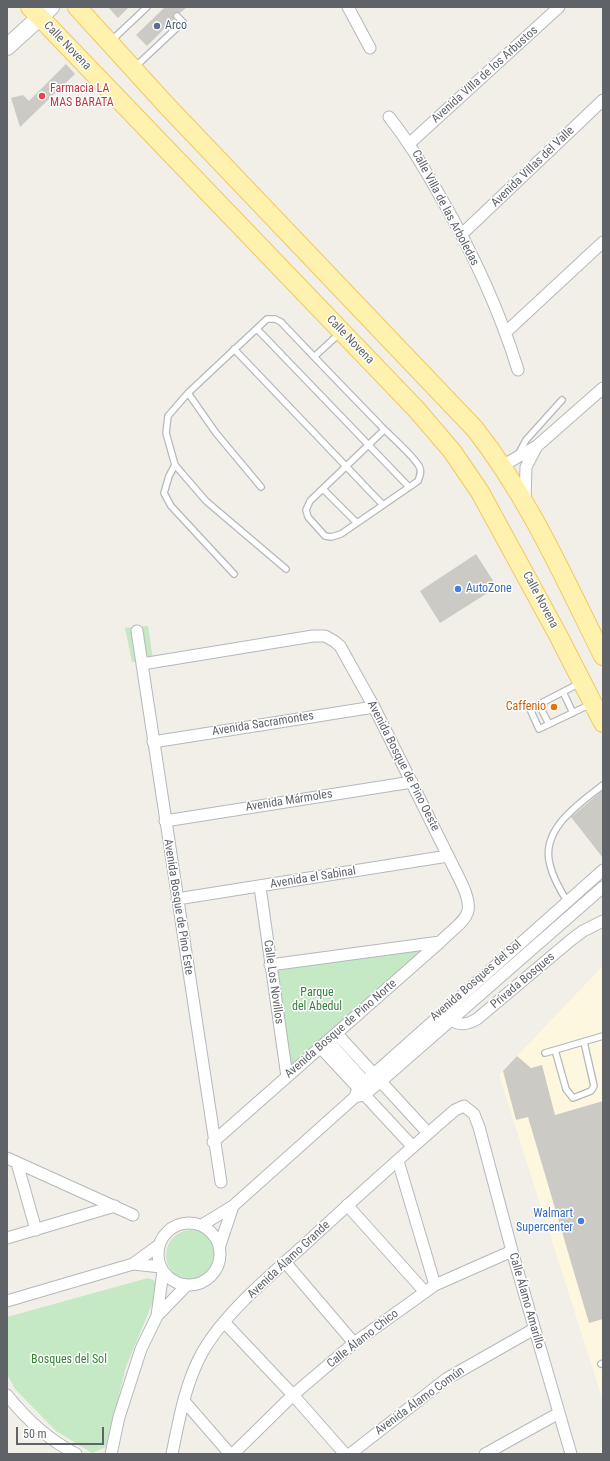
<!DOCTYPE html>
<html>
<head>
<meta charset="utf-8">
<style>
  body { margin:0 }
  #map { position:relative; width:610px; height:1461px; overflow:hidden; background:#f1efe8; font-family:"Roboto Condensed",sans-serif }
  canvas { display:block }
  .frame { position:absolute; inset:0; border:8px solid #5f6368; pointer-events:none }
  .scale { position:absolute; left:16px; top:1427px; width:88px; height:18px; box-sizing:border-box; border:2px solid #5f6368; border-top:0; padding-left:5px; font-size:12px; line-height:14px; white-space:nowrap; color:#5f6368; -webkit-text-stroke:3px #fff; paint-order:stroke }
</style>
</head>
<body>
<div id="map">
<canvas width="610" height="1461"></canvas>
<div class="frame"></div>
<div class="scale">50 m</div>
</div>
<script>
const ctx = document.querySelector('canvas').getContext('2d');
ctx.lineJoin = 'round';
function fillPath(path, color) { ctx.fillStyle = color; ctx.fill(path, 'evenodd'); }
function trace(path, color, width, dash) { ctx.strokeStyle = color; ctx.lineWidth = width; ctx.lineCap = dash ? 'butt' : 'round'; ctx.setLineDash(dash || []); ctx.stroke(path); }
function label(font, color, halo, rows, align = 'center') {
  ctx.font = font + ' "Roboto Condensed",sans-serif'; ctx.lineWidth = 3; ctx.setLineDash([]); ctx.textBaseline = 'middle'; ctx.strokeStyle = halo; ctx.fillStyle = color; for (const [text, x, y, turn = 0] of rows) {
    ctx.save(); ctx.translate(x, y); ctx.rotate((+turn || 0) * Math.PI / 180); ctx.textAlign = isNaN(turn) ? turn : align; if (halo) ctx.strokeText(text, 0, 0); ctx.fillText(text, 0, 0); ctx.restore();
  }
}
fillPath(new Path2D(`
  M603 966V1401L499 1075Z`), '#fef7e0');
fillPath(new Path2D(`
  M148 626 153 659 132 662 125 628Z
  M431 945 291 1073 274 969Z
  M166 1255a25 25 0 1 1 50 0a25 25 0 1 1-50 0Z
  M148 1278 155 1281 157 1292 126 1367 106 1447 92 1453 56 1431 15 1389 7 1374V1317Z`), '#c5e8c5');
fillPath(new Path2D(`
  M108 7H129L118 18Z
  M165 7H187L180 13H174L173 15 174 19 147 46 136 35Z
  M66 64 75 74 20 127 11 98 23 95 29 101Z
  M476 554 497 587 440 623 420 591Z
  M603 790V858L571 817Z
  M517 1056 531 1068 542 1065 555 1115 603 1101V1319L589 1323 528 1117 516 1120 503 1071Z`), '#cccac5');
const lane = new Path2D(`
  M111 41 147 7
  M135 67 183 22 177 16
  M257 329 409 487
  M234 349 383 505
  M314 357 340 333
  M188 393 216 433 261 487
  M518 455 526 440 562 400
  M175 465 169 476 164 493 171 506 234 574
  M323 489 357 523
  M286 569 206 501 175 465 166 433 168 416 188 393 267 319H275L281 322C313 356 346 390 379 424 390 436 411 453 419 466 422 471 420 476 418 481L341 534 331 537 325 536 308 517 306 510 310 501 384 430
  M580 683 530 709 539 729 591 704
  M563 692 573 713
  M539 705 549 724
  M567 901C560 890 553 878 550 865 540 829 579 804 603 785
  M555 1050 566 1089 573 1098 591 1091 594 1086 584 1042
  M545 1053 603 1036
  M601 1364 603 1363`);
const street = new Path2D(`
  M348 7 370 48
  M389 117C409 142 424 168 440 196 472 251 499 309 518 370
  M410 143 559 7
  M462 234 603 100
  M506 332 603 242
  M502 466 537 446 603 388
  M525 501 526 467 537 446
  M137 631 221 1182
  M142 664 313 636H325L334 641 340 646 374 707 461 882C478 917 464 918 440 942L213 1142
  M153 742 374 707
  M165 821 412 782
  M260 887 287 1077
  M177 899 448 856
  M270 965 440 942
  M447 1016C456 1026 465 1026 477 1019L571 940 583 931 603 921
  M337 1034 428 1133
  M329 1042 365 1082
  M321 1048 413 1147
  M355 1097 358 1088 603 870
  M7 1158 133 1215
  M398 1161 435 1285
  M17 1163 36 1230
  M347 1205 425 1292
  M158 1254a31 31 0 1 1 62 0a31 31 0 1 1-62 0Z
  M202 1225 233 1206 355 1097 364 1095 380 1082 603 887
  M7 1238 115 1206
  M220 1245 233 1206
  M285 1262 354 1343
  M133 1264 161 1267
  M7 1301 133 1264 159 1245
  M157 1316 187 1285
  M225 1323 293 1395 345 1454
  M7 1395C26 1419 49 1440 76 1454
  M184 1401 230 1454
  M111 1454 119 1417 141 1349 157 1316 163 1271
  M172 1454C179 1420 185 1384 202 1353 223 1315 269 1276 302 1247 352 1201 403 1155 455 1110L464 1106 474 1114 479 1127 512 1251 571 1454
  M233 1454 293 1395 354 1343 435 1285 512 1251
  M350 1454 446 1379 534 1329
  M485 1454 559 1413`);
const secondary = new Path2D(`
  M7 47 51 7`);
const primary = new Path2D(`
  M30 7 416 409 452 451 480 492 558 635 603 723
  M77 7 168 107 475 429C529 498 564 578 603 656`);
trace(lane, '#b5b8bc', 8);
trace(street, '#b5b8bc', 13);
trace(secondary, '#b6babf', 18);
trace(primary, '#f2c960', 20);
trace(lane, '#fff', 5.5);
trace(street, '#fff', 11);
trace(secondary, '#fff', 16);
trace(primary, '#fff2af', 18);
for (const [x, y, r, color] of [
  [157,26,4,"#5c6f8a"],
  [42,96,4,"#e0444e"],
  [458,589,4,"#3f7fe0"],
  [554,707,4,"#e8710a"],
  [581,1221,4,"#3f7fe0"]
]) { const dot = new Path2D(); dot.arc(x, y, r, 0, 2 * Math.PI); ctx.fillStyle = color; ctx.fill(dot); trace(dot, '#fff', 1.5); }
label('12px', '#4e5e75', '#fff', [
  ["Arco",165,26]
], 'left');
label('12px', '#5f6368', '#fff', [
  ["Calle Novena",67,46,46],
  ["Avenida Villa de los Arbustos",485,75,-42],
  ["Avenida Villas del Valle",533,167,-44],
  ["Calle Villa de las Arboledas",445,208,62],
  ["Calle Novena",350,340,46],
  ["Calle Novena",540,600,62],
  ["Avenida Sacramontes",263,724,-9],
  ["Avenida Bosque de Pino Oeste",403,766,63],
  ["Avenida Mármoles",289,801,-9],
  ["Avenida el Sabinal",313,878,-9],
  ["Avenida Bosque de Pino Este",178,907,81],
  ["Avenida Bosques del Sol",476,981,-41],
  ["Privada Bosques",523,981,-40],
  ["Calle Los Novillos",273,982,82],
  ["Avenida Bosque de Pino Norte",341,1029,-41],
  ["Avenida Álamo Grande",289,1260,-43],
  ["Calle Álamo Amarillo",526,1301,74],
  ["Calle Álamo Chico",363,1339,-38],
  ["Avenida Álamo Común",420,1401,-36]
]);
label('12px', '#be3a42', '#fff', [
  ["Farmacia LA",50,89],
  ["MAS BARATA",50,103]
], 'left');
label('12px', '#366cbe', '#fff', [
  ["AutoZone",466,589],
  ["Walmart",573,1214,"right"],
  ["Supercenter",573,1228,"right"]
], 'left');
label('12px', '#c56008', '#fff', [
  ["Caffenio",546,707]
], 'right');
label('12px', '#348238', '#fff', [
  ["Parque",317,993],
  ["del Abedul",317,1007],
  ["Bosques del Sol",69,1360]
]);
</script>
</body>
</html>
